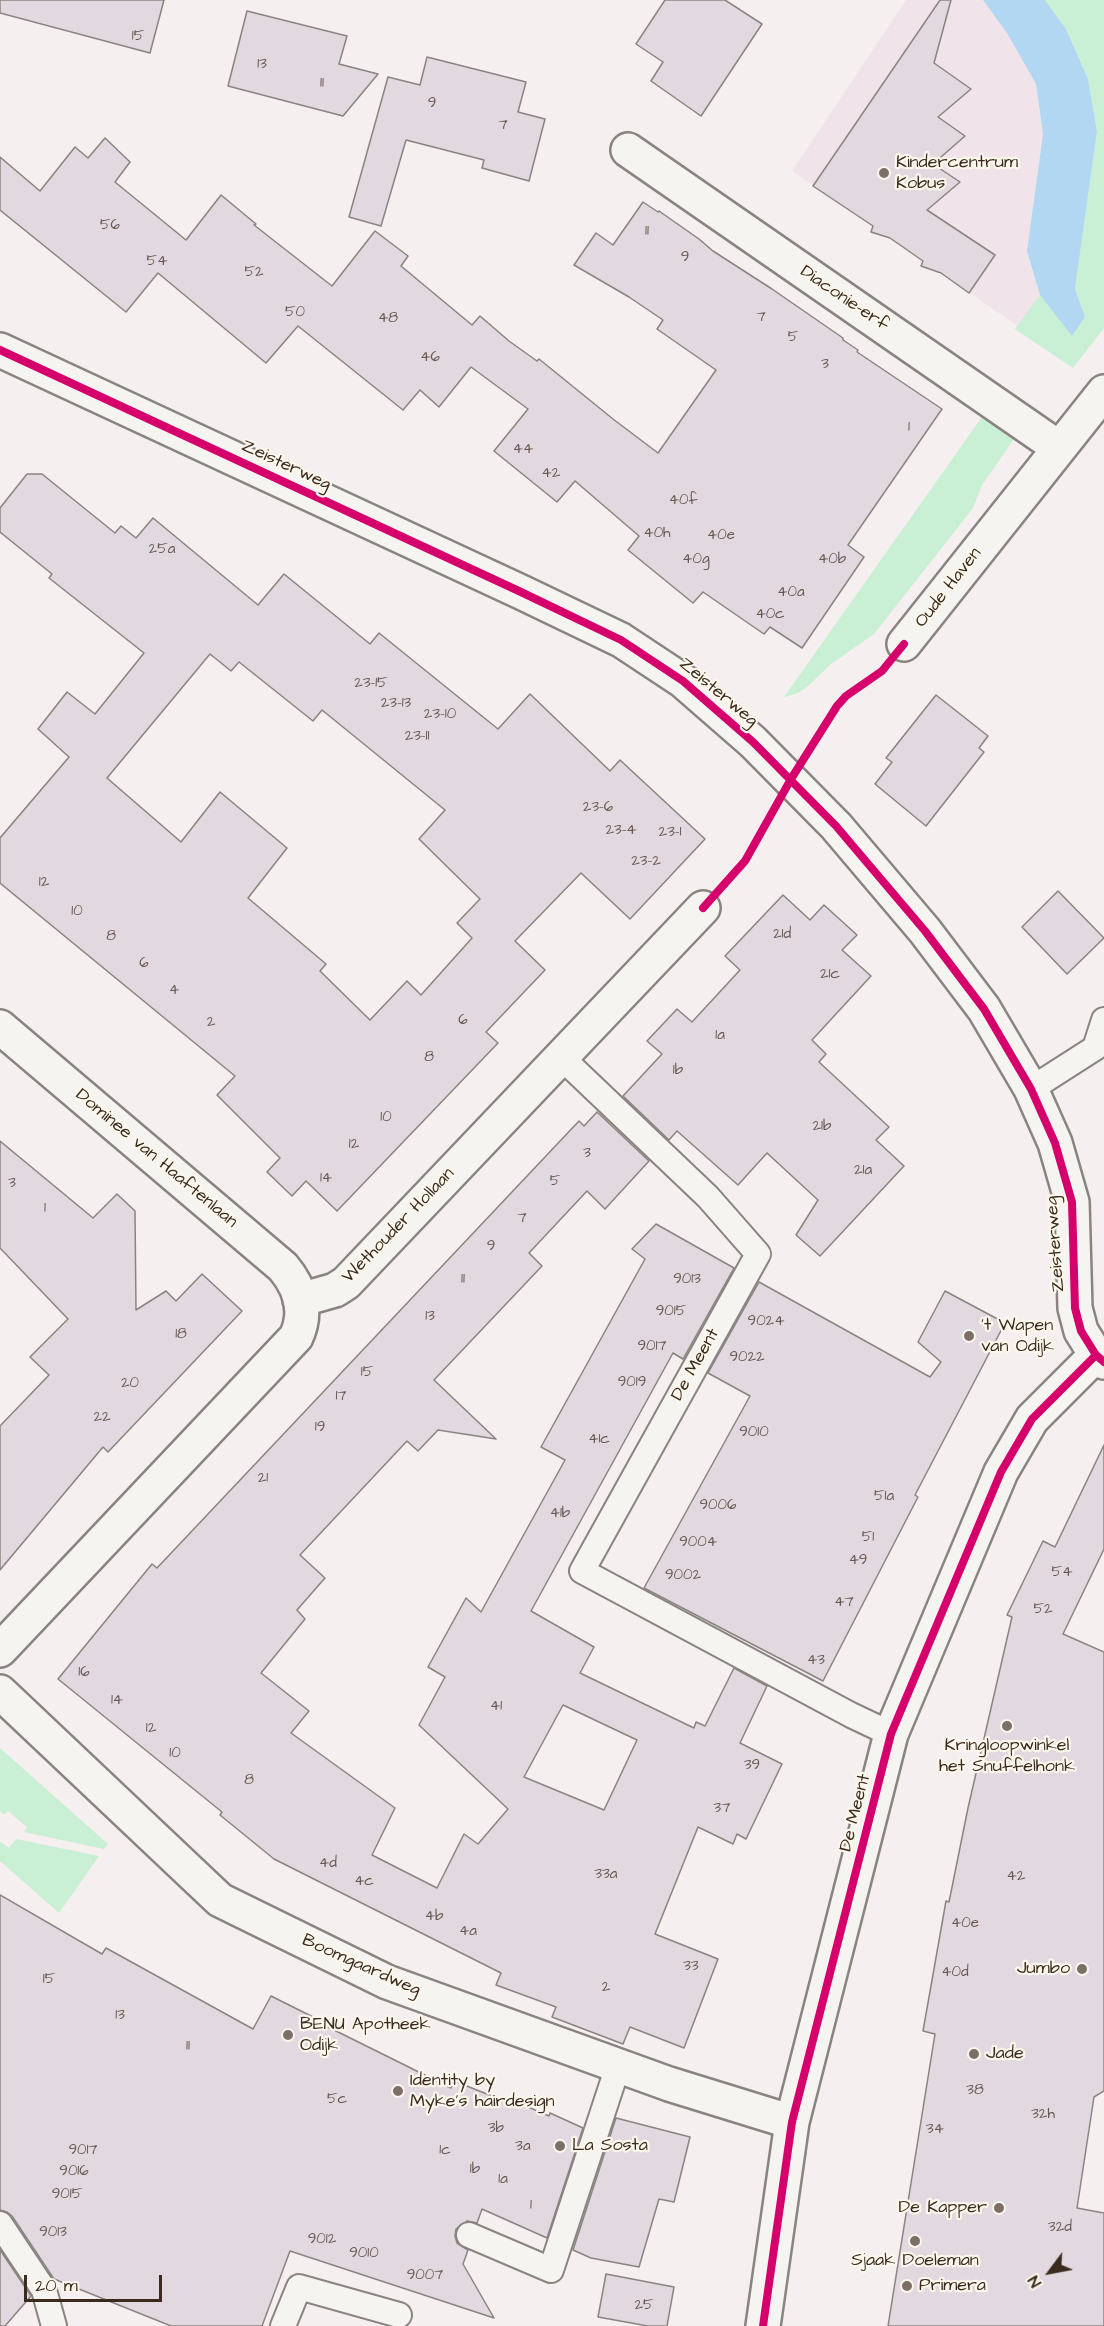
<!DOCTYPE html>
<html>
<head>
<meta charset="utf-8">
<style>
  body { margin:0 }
  #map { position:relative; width:1104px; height:2326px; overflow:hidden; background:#f5efef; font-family:"Architects Daughter",sans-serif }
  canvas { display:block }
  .north { position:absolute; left:1020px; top:2242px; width:60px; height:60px; -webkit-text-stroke:4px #fbf7ec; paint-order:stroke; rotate:238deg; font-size:16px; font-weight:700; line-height:24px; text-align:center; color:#3b2a1e }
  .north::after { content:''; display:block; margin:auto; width:21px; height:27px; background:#3b2a1e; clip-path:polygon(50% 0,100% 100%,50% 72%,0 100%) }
  .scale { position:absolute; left:24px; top:2275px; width:138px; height:27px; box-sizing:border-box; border:3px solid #3b2a1e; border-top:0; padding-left:8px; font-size:18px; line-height:21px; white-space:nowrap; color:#3b2a1e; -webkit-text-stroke:4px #fbf7ec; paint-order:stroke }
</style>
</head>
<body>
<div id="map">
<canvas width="1104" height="2326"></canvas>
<div class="north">N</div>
<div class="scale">20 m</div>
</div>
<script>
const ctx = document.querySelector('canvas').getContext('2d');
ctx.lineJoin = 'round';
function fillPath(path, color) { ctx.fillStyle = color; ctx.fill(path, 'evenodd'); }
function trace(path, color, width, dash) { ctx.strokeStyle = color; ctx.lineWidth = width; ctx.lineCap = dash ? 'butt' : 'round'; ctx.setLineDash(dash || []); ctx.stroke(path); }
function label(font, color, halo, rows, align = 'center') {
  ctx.font = font + ' "Architects Daughter",sans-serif'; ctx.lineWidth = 4.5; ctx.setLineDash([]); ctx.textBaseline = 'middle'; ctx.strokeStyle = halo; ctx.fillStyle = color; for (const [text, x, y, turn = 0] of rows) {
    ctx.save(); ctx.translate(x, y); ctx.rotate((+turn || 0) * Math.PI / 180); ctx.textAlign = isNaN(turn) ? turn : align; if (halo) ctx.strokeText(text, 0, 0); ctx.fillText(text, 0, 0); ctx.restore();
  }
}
fillPath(new Path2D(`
  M906 0H983L1007 33 1036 84 1043 134 1027 251 1040 295 1018 326 792 171Z`), '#f0e3ea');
fillPath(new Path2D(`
  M1045 0H1104V328L1073 368 1015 329 1040 295 1072 335 1085 317 1075 289 1097 130 1088 79 1066 29Z
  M982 417 1014 439 982 485 973 508 874 634 831 664 807 687 798 693 784 697Z
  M0 1748 108 1844 104 1849 24 1832 27 1827 8 1811 4 1815 0 1811Z
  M16 1839 99 1856 59 1913 0 1861V1843L1 1842 9 1848Z`), '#c9efd4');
fillPath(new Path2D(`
  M983 0H1045L1066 29 1088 79 1097 131 1075 289 1085 317 1072 336 1040 295 1027 251 1043 134 1036 84 1007 33Z`), '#b2d7f2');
const building = new Path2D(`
  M0 0H164L150 53 0 13Z
  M665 0H725L762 24 701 116 651 81 663 62 636 44Z
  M940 0H951L934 63 971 89 938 117 965 136 933 164 960 182 927 210 995 255 969 293 941 273 921 266 923 261 890 238 871 232 873 226 813 186Z
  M247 11 347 36 339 64 378 74 343 116 228 86Z
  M427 57 526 82 518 112 545 119 529 181 482 168 484 160 406 140 381 226 349 217 388 77 420 85Z
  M105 138 130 162 115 182 186 240 221 195 256 224 254 225 332 286 375 231 408 256 401 266 472 325 480 316 509 341 537 361 539 359 613 419 658 453 716 370 657 329 663 320 629 297 574 265 596 233 613 245 643 202 658 212 659 211 699 239 713 251 772 289 843 338V340L858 350 857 352 942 409 848 545 864 557 802 648 770 627 764 634 703 592 693 603 628 550 639 536 575 481 557 502 494 451 528 409 471 367 439 407 420 390 403 410 298 326 266 363 158 273 126 312 0 210V157L40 191 75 147 88 158Z
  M27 474H42L115 533 121 526 136 538 153 518 258 605 284 574 370 644 379 633 498 729 530 694 610 771 620 760 705 839 630 919 581 873 515 941 545 970 486 1032 498 1043 337 1211 306 1181 292 1196 267 1172 280 1158 217 1095 235 1076 0 883V838L69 757 38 729 67 692 95 714 144 653 49 578 52 574 0 532V508ZM210 654 231 671 239 662 313 721 322 710 445 810 419 839 480 899 457 923 472 938 421 995 407 981 370 1020 320 971 326 964 248 898 287 848 220 792 181 842 107 778Z
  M936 695 988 736 979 748 984 752 926 826 875 784 892 762 886 758Z
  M1058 891 1104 938 1067 974 1022 927Z
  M783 895 810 920 824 905 857 935 842 950 871 976 812 1040 826 1054 819 1062 889 1127 876 1140 904 1166 820 1256 796 1235 818 1200 767 1153 738 1185 677 1131 669 1140 623 1096 662 1054 647 1041 677 1009 692 1022 740 970 725 956Z
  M597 1112 649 1161 605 1209 587 1191 529 1253 542 1266 434 1380 496 1439 438 1430 418 1451 407 1441 300 1555 325 1578 297 1610 305 1619 261 1673 309 1711 291 1733 395 1808 372 1855 437 1888 464 1834 478 1844 508 1809 419 1725 445 1677 428 1667 466 1598 481 1612 565 1460 541 1447 645 1259 632 1249 656 1224 734 1268 683 1359 673 1353 531 1611 594 1647 580 1673 694 1728 696 1722 705 1726 734 1668 767 1686 740 1743 782 1764 746 1839 737 1834 733 1844 698 1827 655 1934 718 1959 684 2048 630 2027 623 2044 552 2017 556 2007 496 1985 501 1973 274 1859 220 1815 222 1812 58 1679 152 1564 157 1568 579 1121 584 1126ZM563 1705 637 1740 604 1810 524 1777Z
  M0 1141 93 1218 117 1194 135 1211 136 1310 166 1291 176 1301 202 1274 242 1311 108 1452 103 1447 0 1570V1426L49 1375 30 1357 68 1319 0 1248Z
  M759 1282 930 1377 941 1362 918 1342 945 1291 1005 1323 915 1495 918 1497 823 1681 644 1588 750 1396 708 1373Z
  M1104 1445V1549L1063 1634 1104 1652V2091L1094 2097 1077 2208 1104 2213V2326H888L935 2034 923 2031 946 1901 949 1902 968 1808 1012 1617 1007 1615 1043 1541 1055 1547Z
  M0 1895 102 1954 106 1948 253 2029 271 1996 325 2023 324 2025 451 2088 454 2081 520 2107 521 2104 549 2116 550 2113 583 2128 547 2238 482 2209 477 2223 467 2221 456 2229 455 2236 457 2243 468 2250 463 2264 494 2318 290 2251 262 2326H171L54 2279 12 2216 7 2212 0 2210Z
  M616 2118 690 2137 674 2202 659 2199 639 2267 591 2258 573 2250Z
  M0 2250 31 2296 5 2326H0Z
  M606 2274 674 2287 667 2326H648L598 2317Z`);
fillPath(building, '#e2d8df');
trace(building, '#8a8481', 1.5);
const service = new Path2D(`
  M561 1057 708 1197 758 1254 582 1571 851 1715 891 1734
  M1031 1089 1095 1048 1104 1020
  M0 2224 44 2290 54 2326
  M469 2235 551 2270 618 2066
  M283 2326 299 2287 399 2315`);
const minor = new Path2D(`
  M628 150 1059 448
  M0 350 521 592 621 640 683 681 753 742 836 826 925 931 984 1009 1031 1089 1055 1143 1072 1202 1075 1308 1081 1331 1096 1355 1104 1362
  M904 644 1104 392
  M0 1027 283 1267C300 1287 308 1312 296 1337L0 1650
  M300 1300 335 1290 346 1283 703 908
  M0 1692 220 1900 387 1982 669 2084 792 2122
  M763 2326 792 2122 891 1734 1001 1472 1032 1419 1096 1355`);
trace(service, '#8a8481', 28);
trace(minor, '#8a8481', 38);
trace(service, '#f6f4f1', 24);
trace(minor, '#f6f4f1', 33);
trace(new Path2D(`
  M0 350 521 592 621 640 683 681 753 742 836 826 925 931 984 1009 1031 1089 1055 1143 1072 1202 1075 1308 1081 1331 1096 1355 1104 1362
  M703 908 745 861 791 779 837 706 846 696 882 671 904 644
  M763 2326 792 2122 891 1734 1001 1472 1032 1419 1096 1355`), '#d6006c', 8);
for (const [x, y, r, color] of [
  [884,173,6,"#7c6f67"],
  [969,1336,6,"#7c6f67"],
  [1007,1726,6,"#7c6f67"],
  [1082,1969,6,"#7c6f67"],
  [288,2035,6,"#7c6f67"],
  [974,2054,6,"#7c6f67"],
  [398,2091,6,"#7c6f67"],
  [560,2146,6,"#7c6f67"],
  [999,2208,6,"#7c6f67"],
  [915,2241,6,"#7c6f67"],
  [907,2286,6,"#7c6f67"]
]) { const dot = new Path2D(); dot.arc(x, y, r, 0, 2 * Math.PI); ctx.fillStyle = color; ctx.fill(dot); trace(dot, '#fbf7ec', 2); }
label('15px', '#665750', null, [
  ["15",138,37],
  ["13",262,65],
  ["11",322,84],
  ["9",432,104],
  ["7",503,126],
  ["56",110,226],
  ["11",647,232],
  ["9",685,258],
  ["54",157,262],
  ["52",254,273],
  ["50",295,313],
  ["7",761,318],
  ["48",388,319],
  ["5",793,338],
  ["46",430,358],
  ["3",825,365],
  ["1",909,428],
  ["44",523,450],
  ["42",551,474],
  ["40f",683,501],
  ["40h",657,534],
  ["40e",721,536],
  ["25a",162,550],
  ["40g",696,560],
  ["40b",832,560],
  ["40a",791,593],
  ["40c",770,615],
  ["23-15",371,684],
  ["23-13",396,704],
  ["23-10",440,715],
  ["23-11",417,737],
  ["23-6",598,808],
  ["23-4",621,831],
  ["23-1",670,833],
  ["23-2",646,862],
  ["12",44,883],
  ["10",77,912],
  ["21d",782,935],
  ["8",111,937],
  ["6",144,964],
  ["21c",830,975],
  ["4",174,991],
  ["6",463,1021],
  ["2",211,1023],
  ["1a",720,1036],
  ["8",429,1058],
  ["1b",678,1071],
  ["10",386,1118],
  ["21b",822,1127],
  ["12",354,1145],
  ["3",587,1154],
  ["21a",863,1171],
  ["14",326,1179],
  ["5",555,1182],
  ["3",12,1184],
  ["1",45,1209],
  ["7",522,1219],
  ["9",491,1247],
  ["11",463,1280],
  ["9013",687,1280],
  ["9015",671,1312],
  ["13",430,1317],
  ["9024",766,1322],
  ["18",181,1335],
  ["9017",652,1347],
  ["9022",747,1358],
  ["15",367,1373],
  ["9019",632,1383],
  ["20",130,1384],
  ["17",341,1397],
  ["22",102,1418],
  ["19",320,1428],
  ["9010",754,1433],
  ["41c",599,1440],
  ["21",263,1479],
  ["51a",884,1497],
  ["9006",718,1506],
  ["41b",560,1514],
  ["51",868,1538],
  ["9004",698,1543],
  ["49",858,1561],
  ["54",1062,1573],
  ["9002",683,1576],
  ["47",844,1603],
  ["52",1043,1610],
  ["43",816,1661],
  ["16",84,1673],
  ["14",117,1701],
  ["41",496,1707],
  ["12",151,1729],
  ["10",175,1754],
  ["39",752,1766],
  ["8",249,1781],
  ["37",722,1809],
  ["4d",328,1864],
  ["33a",606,1875],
  ["42",1016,1877],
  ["4c",364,1882],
  ["4b",434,1917],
  ["40e",965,1924],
  ["4a",468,1932],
  ["33",691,1967],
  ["40d",955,1973],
  ["15",49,1980],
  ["2",606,1988],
  ["13",120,2016],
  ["11",188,2047],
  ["38",975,2091],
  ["5c",337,2100],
  ["32h",1043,2115],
  ["3b",496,2129],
  ["34",935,2130],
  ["3a",523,2147],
  ["9017",83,2151],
  ["1c",445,2151],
  ["1b",475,2170],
  ["9016",74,2172],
  ["1a",503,2180],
  ["9015",67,2195],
  ["1",531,2206],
  ["32d",1060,2228],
  ["9013",53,2233],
  ["9012",322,2240],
  ["9010",364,2254],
  ["9007",425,2276],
  ["25",644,2306]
]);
label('18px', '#3b2a1e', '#fbf7ec', [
  ["Kindercentrum",896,163],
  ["Kobus",896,184],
  ["'t Wapen",981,1326],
  ["van Odijk",981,1347],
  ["Kringloopwinkel",1007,1746,"center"],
  ["het Snuffelhonk",1007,1767,"center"],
  ["Jumbo",1070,1969,"right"],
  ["BENU Apotheek",300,2025],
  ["Odijk",300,2046],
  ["Jade",986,2054],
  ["Identity by",410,2081],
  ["Myke's hairdesign",410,2102],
  ["La Sosta",572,2146],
  ["De Kapper",987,2208,"right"],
  ["Sjaak Doeleman",915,2261,"center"],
  ["Primera",919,2286]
], 'left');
label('18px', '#3b2a1e', '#fbf7ec', [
  ["Diaconie-erf",844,299,34],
  ["Zeisterweg",286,466,25],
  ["Oude Haven",949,588,-52],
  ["Zeisterweg",718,693,40],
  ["Dominee van Haaftenlaan",156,1159,40],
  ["Wethouder Hollaan",399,1226,-46],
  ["Zeisterweg",1056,1244,-94],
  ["De Meent",696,1365,-61],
  ["De Meent",856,1813,-76],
  ["Boomgaardweg",361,1966,24]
]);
</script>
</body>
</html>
